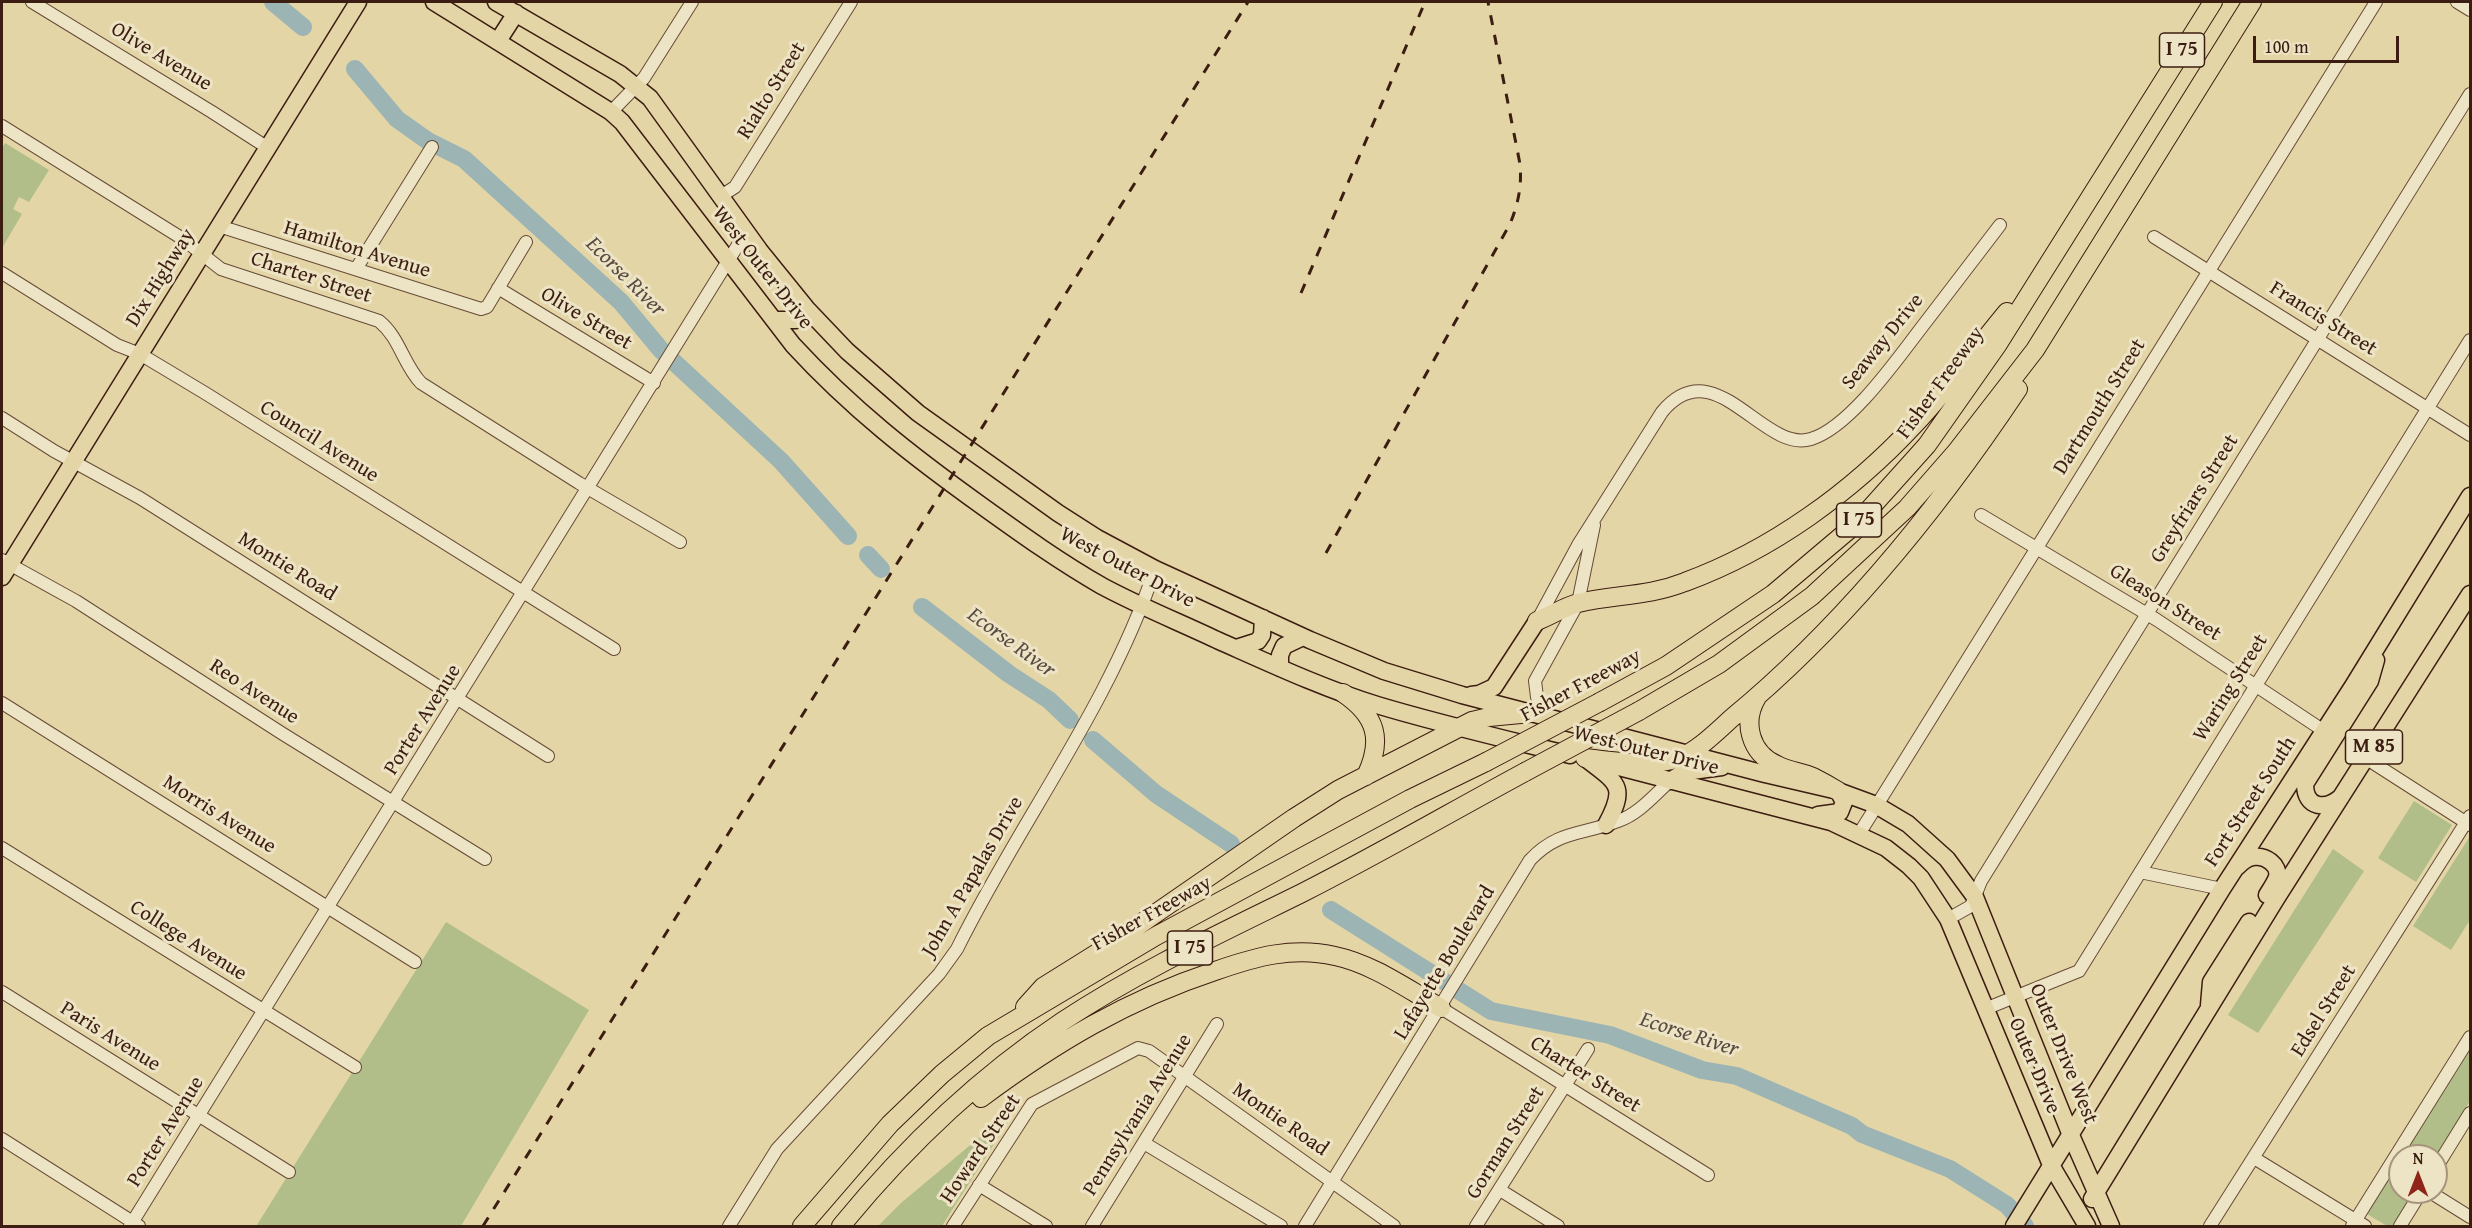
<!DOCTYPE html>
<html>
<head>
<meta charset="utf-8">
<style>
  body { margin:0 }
  #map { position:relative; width:2472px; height:1228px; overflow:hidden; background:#e4d5a6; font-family:"Gentium Book Plus",serif }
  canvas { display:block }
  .frame { position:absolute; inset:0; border:3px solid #3c1d11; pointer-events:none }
  .north { position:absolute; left:2388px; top:1144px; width:60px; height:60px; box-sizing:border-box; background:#ede4c5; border:2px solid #a6947d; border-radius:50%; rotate:0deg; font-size:16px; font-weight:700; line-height:24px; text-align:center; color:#3c1d11 }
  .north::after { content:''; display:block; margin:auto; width:21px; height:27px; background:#8f2418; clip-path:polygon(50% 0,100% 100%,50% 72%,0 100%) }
  .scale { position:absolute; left:2253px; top:36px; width:146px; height:27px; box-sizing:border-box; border:3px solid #3c1d11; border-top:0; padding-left:8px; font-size:18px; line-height:21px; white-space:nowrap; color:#3c1d11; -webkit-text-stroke:4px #ede4c5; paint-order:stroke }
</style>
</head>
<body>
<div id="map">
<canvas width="2472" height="1228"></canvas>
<div class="frame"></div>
<div class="north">N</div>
<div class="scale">100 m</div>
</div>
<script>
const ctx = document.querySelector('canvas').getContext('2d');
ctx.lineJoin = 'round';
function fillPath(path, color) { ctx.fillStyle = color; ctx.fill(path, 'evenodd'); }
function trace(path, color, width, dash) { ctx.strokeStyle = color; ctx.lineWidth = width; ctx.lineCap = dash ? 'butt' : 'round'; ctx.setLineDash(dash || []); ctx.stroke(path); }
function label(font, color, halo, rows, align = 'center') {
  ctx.font = font + ' "Gentium Book Plus",serif'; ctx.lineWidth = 6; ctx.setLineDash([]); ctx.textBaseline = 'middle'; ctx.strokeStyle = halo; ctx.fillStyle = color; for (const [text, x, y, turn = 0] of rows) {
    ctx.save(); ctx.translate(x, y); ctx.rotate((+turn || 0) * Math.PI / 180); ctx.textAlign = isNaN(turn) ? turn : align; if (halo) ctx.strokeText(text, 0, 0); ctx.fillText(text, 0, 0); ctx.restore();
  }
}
fillPath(new Path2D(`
  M5 143 49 170 29 202 19 197 13 209 22 214 2 248V148Z
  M2414 801 2452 825 2416 882 2378 858Z
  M2470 836V920L2451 950 2413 926Z
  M2333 849 2364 871 2258 1033 2228 1015Z
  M446 922 589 1010 461 1226 257 1225Z
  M2470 1046V1101L2436 1156H2402Z
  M1011 1111 1013 1114 942 1226H878L901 1203Z
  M2389 1178 2400 1185V1192L2414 1193 2394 1226H2387L2367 1214Z`), '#b1be89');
trace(new Path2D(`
  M273 2 303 27
  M355 69 397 119 428 141 464 159 621 302 661 350 781 461 848 536
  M868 555 881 569
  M922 607 1009 674 1049 700 1070 720
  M1093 740 1156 794 1231 844
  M1331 910 1491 1011 1610 1035 1702 1070 1737 1076 1852 1126 1862 1134 1950 1169 2007 1205 2025 1226`), '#9cb5b4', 18);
const minor = new Path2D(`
  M32 2 212 112 268 148
  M2457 2 2470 10
  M611 112 644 78 692 2
  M2 126 183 239 221 269 379 321C400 338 403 364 421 383L579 483 680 542
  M721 196 735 187 851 2
  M219 226 481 309 487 307 526 242
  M2154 237 2470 435
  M356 269 432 147
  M2 273 117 345 140 354 205 393 614 649
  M498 288 654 383
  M2 418 54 451 140 498 548 756
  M1981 515 2157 620 2324 731
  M2 560 76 601 283 734 485 859
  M1537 621 1578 545 1662 412C1715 348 1763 454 1811 439 1851 427 1900 355 1925 323 1950 290 1975 258 2000 225
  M2 703 415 962
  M1549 718 1537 697 1535 681 1578 603 1594 525
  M2367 759 2470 825
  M1859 834 2376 2
  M2 848 355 1067
  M2140 872 2222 889
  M1948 919 1971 906 1981 881 2470 94
  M2 992 289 1172
  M1441 1008 1708 1175
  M1985 1009 2079 971 2470 340
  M2 1139 139 1226
  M1144 1143 1281 1226
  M2254 1158 2365 1226
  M2436 1168 2470 1113
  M979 1185 1046 1226
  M1500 1190 1558 1226
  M2430 1192 2470 1217
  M130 1226 746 232
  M729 1226 777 1149 939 974 957 949C1020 821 1110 705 1155 569
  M953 1226 1032 1104 1138 1048 1149 1051 1394 1226
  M1092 1226 1217 1024
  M1305 1226 1530 860C1558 830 1583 835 1618 821 1639 814 1654 795 1670 781
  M1476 1226 1588 1049
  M2210 1226 2470 816
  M2352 1226 2470 1037
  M2400 1226 2421 1192`);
const major = new Path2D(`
  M434 2 611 112 622 122 793 345C852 409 911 455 982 506 1021 534 1060 562 1102 586 1139 606 1179 622 1217 640 1269 663 1322 688 1377 705 1440 724 1505 739 1570 755
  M496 2 620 74 650 98 760 251 807 309 847 351 918 413 1058 513 1097 538 1155 569 1310 640 1384 671 1462 695 1765 774 1838 791 1876 805 1908 824 1947 859 1975 897 2070 1133 2111 1226
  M498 41 516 13
  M776 320H796L807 309
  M2 577 358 2
  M1236 648 1258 641 1262 635 1263 618
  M1280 668V655L1284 646 1303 637
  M1471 695 1479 694 1494 687 1537 621
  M1585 758C1617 783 1628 785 1606 825
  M1615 766 1831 822 1886 848 1909 866 1921 878 1948 919 2051 1165 2087 1226
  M1670 781 1684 772 1722 767
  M2341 797C2326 810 2305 809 2305 784L2370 681 2376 660
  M1818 815 1840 812 1844 802 1838 791
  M2237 867C2242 862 2247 857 2254 857 2265 855 2280 865 2277 877 2275 883 2270 890 2267 895
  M2209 1005 2211 982 2249 922
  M2092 1199 2276 899 2470 594
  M2014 1226 2222 889 2353 686 2470 496`);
const highway = new Path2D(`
  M1537 621C1550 616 1564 607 1578 603 1615 594 1647 597 1685 582 1772 550 1852 492 1915 424 1948 389 1976 349 2007 312
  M1343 693C1377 716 1383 740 1366 776
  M1757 697C1742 722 1750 753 1777 765 1788 771 1801 772 1813 777 1821 781 1830 786 1838 791
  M1600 702 1666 666 1773 594 1857 523 1927 445 1998 344 2213 2
  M1639 711 1719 664 1812 596 1907 508 1956 452 2035 350 2252 2
  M1585 758C1615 761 1649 768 1679 758 1699 750 1717 731 1733 717 1844 625 1938 509 2018 389
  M1025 1007 1043 987 1107 947 1294 818 1338 790 1472 721 1489 717 1531 713
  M981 1098C1055 1043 1127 1000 1215 971 1255 957 1293 946 1335 956 1373 964 1407 989 1441 1008
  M802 1226 890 1124 942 1074 988 1036 1156 936 1410 799 1486 762
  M841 1226C904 1149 979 1077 1063 1021 1139 971 1221 933 1302 893 1377 855 1451 812 1525 772`);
trace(minor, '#664b36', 14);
trace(major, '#3c1d11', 19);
trace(highway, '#3c1d11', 20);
trace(minor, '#ede4c5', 12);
trace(major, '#e4d5a6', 16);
trace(highway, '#e4d5a6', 18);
trace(new Path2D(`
  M1301 293 1425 2
  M1326 553 1510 224C1518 204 1522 187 1520 164L1488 2
  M483 1226 1248 2`), '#3c1d11', 3, [10, 10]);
const highwayBridge = new Path2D(`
  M1486 762 1600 702
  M1525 772 1639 711`);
trace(highwayBridge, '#3c1d11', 20, []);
trace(highwayBridge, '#e4d5a6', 18);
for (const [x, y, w] of [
  [2182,50,45],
  [1859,520,45],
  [2374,747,57],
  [1190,948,45]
]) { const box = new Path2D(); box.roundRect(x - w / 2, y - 17, w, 34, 4.5); ctx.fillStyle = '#ede4c5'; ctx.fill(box); trace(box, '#3c1d11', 1.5); }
label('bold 20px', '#3c1d11', null, [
  ["I 75",2182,50],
  ["I 75",1859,520],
  ["M 85",2374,747],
  ["I 75",1190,948]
]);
label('21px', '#3c1d11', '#ede4c5', [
  ["Olive Avenue",161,57,31],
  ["Rialto Street",772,91,-58],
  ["Hamilton Avenue",357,250,17],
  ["West Outer Drive",762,268,52],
  ["Dix Highway",161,278,-58],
  ["Charter Street",311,278,18],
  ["Olive Street",586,319,31],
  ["Francis Street",2323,319,32],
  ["Seaway Drive",1883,342,-51],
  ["Fisher Freeway",1941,383,-54],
  ["Dartmouth Street",2100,407,-58],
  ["Council Avenue",319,442,32],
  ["Greyfriars Street",2195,499,-58],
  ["Montie Road",287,567,32],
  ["West Outer Drive",1127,568,28],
  ["Gleason Street",2165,603,32],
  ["Fisher Freeway",1581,686,-28],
  ["Waring Street",2231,688,-58],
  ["Reo Avenue",254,692,33],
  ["Porter Avenue",423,720,-58],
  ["West Outer Drive",1646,751,14],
  ["Fort Street South",2251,802,-57],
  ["Morris Avenue",219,815,32],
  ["John A Papalas Drive",973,877,-60],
  ["Fisher Freeway",1152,914,-29],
  ["College Avenue",188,941,32],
  ["Lafayette Boulevard",1445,963,-59],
  ["Edsel Street",2324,1011,-58],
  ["Paris Avenue",110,1037,32],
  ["Outer Drive West",2063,1054,68],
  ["Outer Drive",2034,1066,67],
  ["Charter Street",1585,1075,32],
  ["Pennsylvania Avenue",1138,1115,-58],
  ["Montie Road",1280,1120,35],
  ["Porter Avenue",166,1132,-58],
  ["Gorman Street",1506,1143,-58],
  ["Howard Street",981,1149,-56]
]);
label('italic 22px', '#594b42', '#ede4c5', [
  ["Ecorse River",625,277,45],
  ["Ecorse River",1011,643,36],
  ["Ecorse River",1689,1035,18]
]);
</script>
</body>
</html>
